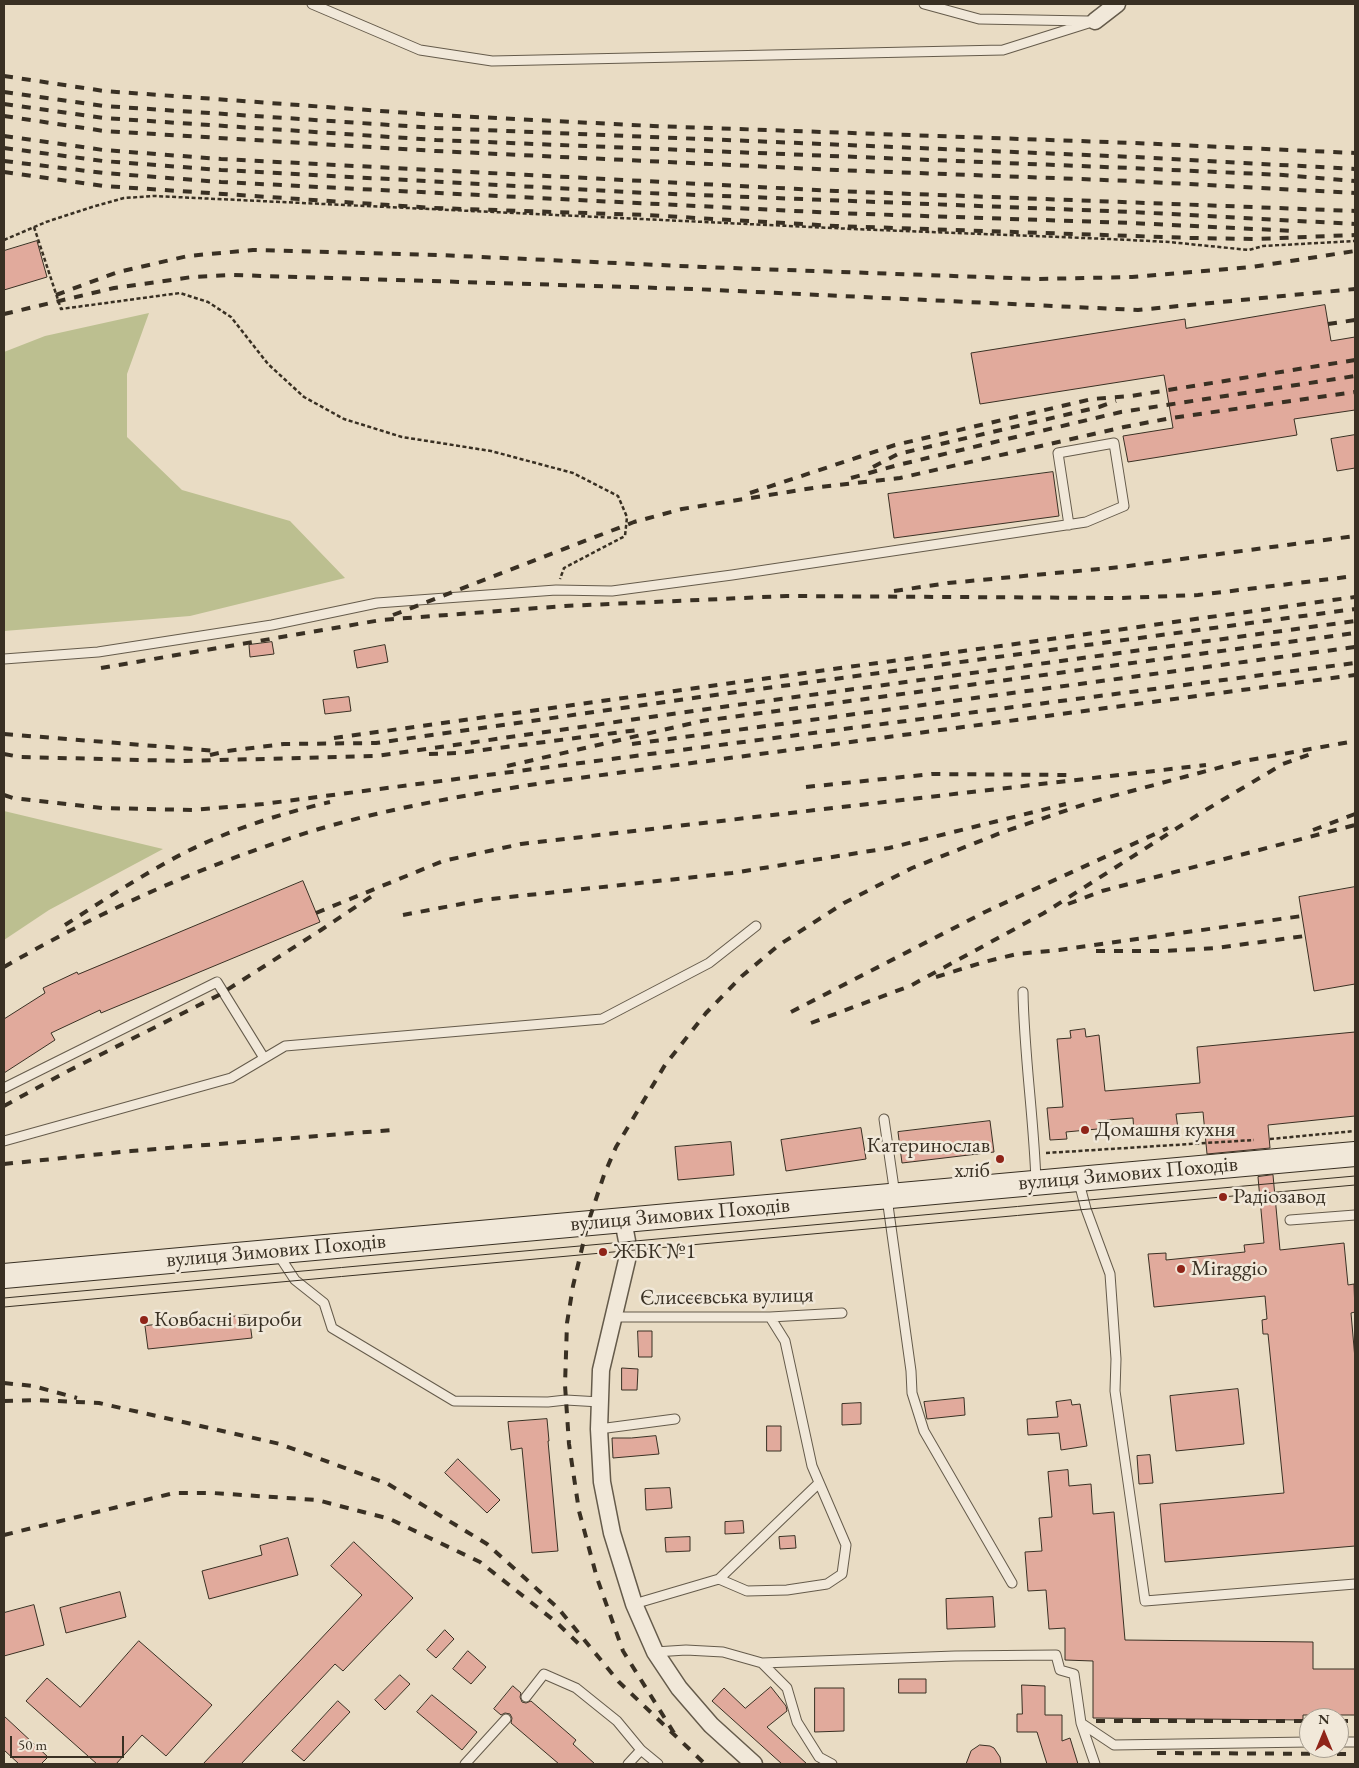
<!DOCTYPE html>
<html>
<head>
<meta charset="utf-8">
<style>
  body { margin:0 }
  #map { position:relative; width:1359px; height:1768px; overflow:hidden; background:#e9dcc4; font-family:"EB Garamond",serif }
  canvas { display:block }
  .frame { position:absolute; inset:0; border:5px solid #393023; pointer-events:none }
  .north { position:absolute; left:1299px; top:1708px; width:50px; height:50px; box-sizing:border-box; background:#f1e8d9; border:1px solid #a79e90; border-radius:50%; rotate:0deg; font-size:14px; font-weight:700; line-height:20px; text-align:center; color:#393023 }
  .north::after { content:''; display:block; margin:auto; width:18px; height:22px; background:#8f2418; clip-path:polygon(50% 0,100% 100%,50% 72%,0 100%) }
  .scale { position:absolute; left:10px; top:1736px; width:114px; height:22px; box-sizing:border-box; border:2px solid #393023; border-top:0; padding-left:6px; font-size:15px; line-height:18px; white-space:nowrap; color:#393023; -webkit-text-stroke:4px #f1e8d9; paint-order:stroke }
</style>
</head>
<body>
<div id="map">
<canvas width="1359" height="1768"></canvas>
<div class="frame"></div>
<div class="north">N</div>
<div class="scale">50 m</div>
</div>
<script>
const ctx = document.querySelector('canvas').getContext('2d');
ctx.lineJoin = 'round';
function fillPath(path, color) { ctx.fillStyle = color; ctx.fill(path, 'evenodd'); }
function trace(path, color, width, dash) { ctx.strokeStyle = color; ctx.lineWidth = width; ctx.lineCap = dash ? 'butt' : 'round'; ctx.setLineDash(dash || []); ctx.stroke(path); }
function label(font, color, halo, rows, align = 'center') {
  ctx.font = font + ' "EB Garamond",serif'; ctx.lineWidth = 5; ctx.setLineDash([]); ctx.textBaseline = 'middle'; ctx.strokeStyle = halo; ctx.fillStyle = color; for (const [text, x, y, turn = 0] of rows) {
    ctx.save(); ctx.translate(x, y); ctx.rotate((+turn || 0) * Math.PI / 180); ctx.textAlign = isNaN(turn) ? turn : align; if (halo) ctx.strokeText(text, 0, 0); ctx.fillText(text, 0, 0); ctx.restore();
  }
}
fillPath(new Path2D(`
  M149 313 127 374V437L182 490 290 521 345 578 190 616 4 631V352L45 336Z
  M4 811 163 849 49 910 4 940Z`), '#bcbf90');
const building = new Path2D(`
  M37 241 47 277 4 290V251Z
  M1325 305 1331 341 1355 337V410L1294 419 1297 435 1128 462 1123 436 1173 428 1164 375 980 404 971 353 1185 319 1186 328Z
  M1355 435V468L1337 471 1331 439Z
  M1053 472 1059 516 894 538 888 494Z
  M272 642 274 654 250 657 249 645Z
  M385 645 388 662 357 668 354 651Z
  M349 697 351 711 325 714 323 700Z
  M303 881 320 922 101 1013 100 1010 51 1033 55 1040 4 1073V1019L45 993 43 988 77 972 78 974Z
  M1355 887V984L1314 991 1299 897Z
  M1085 1029 1086 1037 1099 1035 1105 1091 1200 1083 1197 1047 1355 1032V1116L1268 1125 1270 1148 1207 1154 1203 1112 1176 1114 1178 1129 1134 1133 1133 1118 1107 1120 1108 1128 1066 1132 1067 1139 1050 1140 1047 1108 1063 1107 1057 1039 1071 1038 1070 1031Z
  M990 1121 994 1152 902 1163 898 1132Z
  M861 1128 866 1159 786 1171 781 1140Z
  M731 1142 734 1175 678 1180 675 1147Z
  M1273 1175 1280 1250 1344 1243 1348 1285 1354 1284 1355 1312 1351 1313 1355 1359V1546L1165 1562 1160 1504 1284 1493 1268 1334H1263L1262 1320 1267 1319 1265 1296 1154 1307 1148 1254 1166 1253V1260L1245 1252 1244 1245 1264 1243 1258 1177Z
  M249 1315 252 1338 148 1349 145 1326Z
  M638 1331H652V1357H639Z
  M622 1368 638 1369 637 1390H622Z
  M1238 1389 1244 1444 1176 1451 1170 1396Z
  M964 1398 965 1415 927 1419 924 1402Z
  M1071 1400 1072 1405 1080 1404 1087 1446 1061 1450 1059 1433 1028 1435 1027 1419 1058 1417 1056 1402Z
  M861 1403V1424L842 1425V1404Z
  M547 1419 549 1441H548L558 1551 532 1553 522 1448 511 1450 508 1422Z
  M767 1426H781V1451H767Z
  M656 1436 659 1454 613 1458 612 1438H631Z
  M1150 1455 1153 1483 1139 1484 1137 1456Z
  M458 1459 500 1500 487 1513 445 1473Z
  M1068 1470 1069 1486 1091 1484 1093 1514 1114 1512 1125 1640 1313 1642V1669H1355V1715H1303V1720L1093 1718V1661L1065 1660V1628L1049 1629 1046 1590 1028 1591 1025 1552 1042 1551 1039 1518 1052 1517 1048 1472Z
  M670 1488 672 1508 646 1510 645 1489Z
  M743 1521 744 1533 725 1534V1522Z
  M795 1536 796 1548 780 1549 779 1537Z
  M690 1537V1551L666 1552 665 1538Z
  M288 1538 298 1575 209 1599 202 1571 262 1555 260 1546Z
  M354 1542 413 1598 343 1671 335 1664 241 1764H203L362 1595 331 1566Z
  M120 1592 126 1617 66 1633 60 1608Z
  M993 1597 995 1627 947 1629 946 1599Z
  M34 1605 44 1645 4 1656V1613Z
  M445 1630 454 1639 436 1658 427 1650Z
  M139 1641 212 1705 166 1756 142 1735 116 1764H97L26 1701 47 1678 80 1707Z
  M468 1651 486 1667 471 1684 453 1669Z
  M400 1675 410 1684 385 1710 375 1700Z
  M899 1679H926V1693H899Z
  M1022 1685 1045 1686V1715H1062V1741L1070 1738 1078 1764H1047L1037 1732H1017V1714H1022Z
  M513 1686 521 1693 520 1697 522 1702 526 1703 531 1701 576 1740 573 1744 595 1764H559L511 1723 512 1718 510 1714 505 1713 501 1715 494 1709Z
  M771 1687 786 1706 787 1711 767 1727 807 1764H782L712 1701 724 1688 745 1708Z
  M815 1688H844V1731L815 1732Z
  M432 1695 477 1732 462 1750 417 1712Z
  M338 1701 350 1712 304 1761 292 1751Z
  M4 1716 48 1757 41 1764H19L4 1750Z
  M980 1745 990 1746 994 1748 1000 1757 1001 1764H966L971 1751Z`);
fillPath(building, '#e1aa9c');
trace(building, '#393023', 1);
const lane = new Path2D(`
  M312 4 420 50 492 61 1003 50 1095 21
  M924 4 979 19 1088 21
  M4 659 98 652 272 625 377 603 556 590 612 591 732 575 1086 522 1124 506 1114 443 1058 453 1069 525
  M1023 992C1024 1055 1034 1119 1036 1182
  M4 1088 217 982 264 1058
  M884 1119 895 1195
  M4 1141 231 1078 285 1046 602 1019 709 963 756 926
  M1078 1179 1086 1209 1110 1274 1116 1359 1115 1391 1145 1601 1355 1584
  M887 1198 911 1371 912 1393 924 1431 1012 1583
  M1290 1220 1355 1215
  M278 1254 295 1280 324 1303 332 1328 454 1401 548 1402 566 1400 600 1402
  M613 1317H770L842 1313
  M599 1429 675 1419
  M719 1579 819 1483
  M634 1604 719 1579 747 1591 787 1590 827 1584 842 1574 846 1545 812 1466 785 1341 770 1317
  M655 1652 686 1650 723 1652 762 1663 955 1656 1056 1655 1060 1670 1074 1674 1081 1723 1095 1764
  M762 1663 787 1688 797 1722 819 1757 832 1764
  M526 1697 544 1674 576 1688 617 1721 641 1750 658 1764
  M1081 1723 1114 1745 1309 1742
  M1339 1742H1355
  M465 1764 506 1719
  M628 1764 641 1750`);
const street = new Path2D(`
  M1095 21 1117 4
  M623 1220 627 1241V1260L601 1370 599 1429 602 1482 612 1533 634 1604 655 1652 679 1688 711 1725 754 1764`);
const secondary = new Path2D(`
  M4 1276 1355 1154`);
trace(lane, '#655b4b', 11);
trace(street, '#655b4b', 19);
trace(secondary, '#393023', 26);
trace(new Path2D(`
  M34 227 61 309 180 293 208 302 231 317 268 364 304 397 344 419 402 437 491 451 573 473 618 496 627 517 625 536 564 568 560 579
  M4 240 46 222 92 207 124 198 154 196 853 229 1110 239 1169 242 1249 250 1263 246 1355 241
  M1270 1139 1355 1131
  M1046 1153 1254 1140`), '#393023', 2.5, [4, 2.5]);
trace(lane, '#f1e8d9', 9);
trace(street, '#f1e8d9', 16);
trace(secondary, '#f1e8d9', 24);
trace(new Path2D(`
  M4 1298 1355 1176
  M4 1307 1355 1185`), '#393023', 1);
trace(new Path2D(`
  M4 76 104 91 437 115 653 126 1135 143 1355 153
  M4 92 104 106 436 128 1135 157 1355 169
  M4 104 104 118 436 140 1130 168 1283 175 1355 181
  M4 116 104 131 436 151 837 170 1132 181 1355 193
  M4 136 103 150 221 159 836 191 1355 211
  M4 148 103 161 221 170 647 193 1133 212 1355 224
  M4 161 104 173 221 182 836 213 1132 223 1295 231
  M4 172 104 186 434 208 645 215 836 226 1193 238 1256 239 1355 235
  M56 295 118 272 188 256 253 250 438 255 703 267 1038 279 1132 277 1252 267 1355 251
  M4 314 114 288 192 277 232 275 694 289 1138 310 1355 289
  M1328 324 1355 320
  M873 467 898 454 1099 407 1116 401
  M851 478 898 465 1121 412 1355 376
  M750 493 895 445 1092 399 1131 396 1355 360
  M894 591 948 583 1121 567 1355 536
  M393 615 634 522 682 509 819 487 900 478 1124 427 1171 418 1355 392
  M101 668 381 620 565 606 787 596 1121 598 1198 595 1355 576
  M4 734 218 751
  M334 738 1355 597
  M632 744 1355 647
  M4 754 20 757 183 761 377 756 700 710 1355 621
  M429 754 459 753 638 730
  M210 755 227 751 284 744 376 743 700 697 1355 609
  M507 766 702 721 1355 633
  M806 787 932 774 1070 775
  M4 795 13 798 102 808 193 810 263 804 1355 663
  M1313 830 1355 814
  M1068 904 1102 891 1355 825
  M316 913 443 861 521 844 1206 765
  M403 915 482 900 732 873 889 848 1066 804
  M65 925C99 903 133 881 169 861 219 833 275 815 330 802
  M1096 951H1164L1216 948 1305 936
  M4 967C104 909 208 863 319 829 394 807 472 794 549 782L1355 675
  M936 977 984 962 1017 954 1059 950 1302 916
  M791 1012 985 912 1168 828
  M811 1023 910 986 1044 913 1204 811 1283 764 1311 754
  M4 1106 68 1071 219 995 321 930 375 894
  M4 1164 131 1151 392 1130
  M4 1383 33 1386 77 1398
  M4 1401 35 1400 99 1403 280 1444 388 1484 487 1544 558 1608 619 1682 705 1764
  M4 1535 174 1493H213L317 1500 390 1519 480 1562 556 1622 582 1647
  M1096 1721H1309
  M1339 1721H1355
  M674 1733 623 1651 597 1578 579 1511 569 1444 565 1385 567 1323 573 1286 588 1223 604 1175 616 1147 665 1065 706 1013 742 976 779 945 844 903 912 868 1003 832 1094 801 1244 761 1355 741
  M1157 1753 1355 1754`), '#393023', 4, [9, 9]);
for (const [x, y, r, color] of [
  [1085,1130,5,"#8f2418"],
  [1000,1159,5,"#8f2418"],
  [1223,1197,5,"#8f2418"],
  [603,1252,5,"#8f2418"],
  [1181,1269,5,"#8f2418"],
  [144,1320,5,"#8f2418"]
]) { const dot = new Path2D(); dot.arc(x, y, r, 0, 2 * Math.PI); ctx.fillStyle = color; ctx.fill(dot); trace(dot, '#f1e8d9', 2); }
label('22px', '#393023', '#f1e8d9', [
  ["Домашня кухня",1095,1130],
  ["Катеринослав",990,1146,"right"],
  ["хліб",990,1171,"right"],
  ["Радіозавод",1233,1197],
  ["ЖБК №1",613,1252],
  ["Miraggio",1191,1269],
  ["Ковбасні вироби",154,1320]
], 'left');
label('22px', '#393023', '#f1e8d9', [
  ["вулиця Зимових Походів",1128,1174,-5],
  ["вулиця Зимових Походів",680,1215,-5],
  ["вулиця Зимових Походів",276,1251,-5],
  ["Єлисєєвська вулиця",727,1297,-1]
]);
</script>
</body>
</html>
